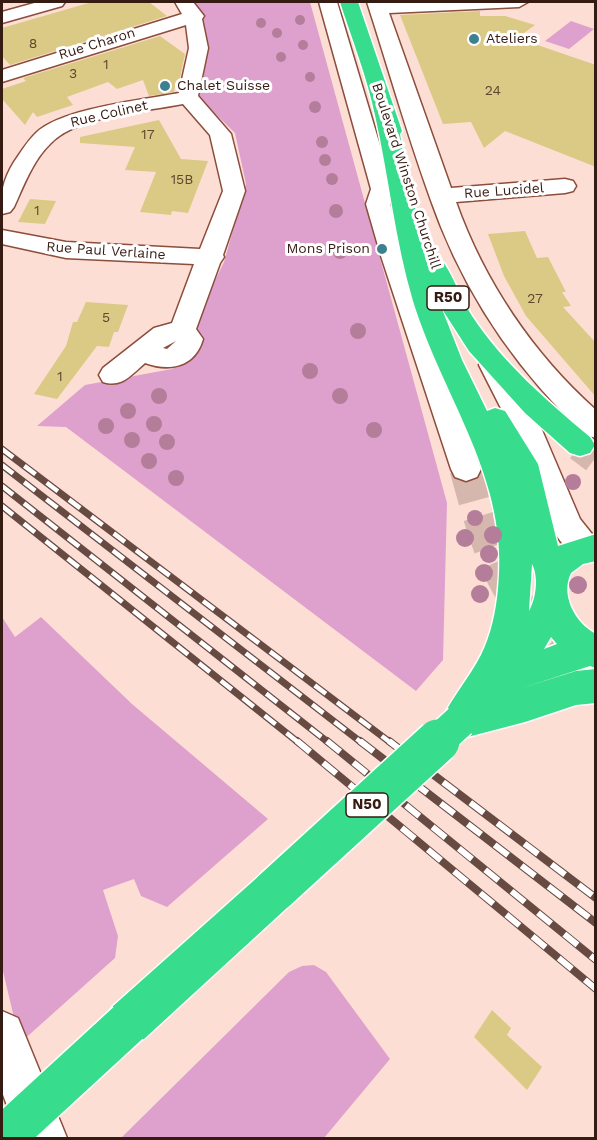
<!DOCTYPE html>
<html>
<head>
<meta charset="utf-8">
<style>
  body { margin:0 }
  #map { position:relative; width:597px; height:1140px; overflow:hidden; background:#fdded5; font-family:"Work Sans",sans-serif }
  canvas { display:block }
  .frame { position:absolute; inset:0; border:3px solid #361b13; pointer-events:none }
</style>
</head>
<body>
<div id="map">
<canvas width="597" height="1140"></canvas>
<div class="frame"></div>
</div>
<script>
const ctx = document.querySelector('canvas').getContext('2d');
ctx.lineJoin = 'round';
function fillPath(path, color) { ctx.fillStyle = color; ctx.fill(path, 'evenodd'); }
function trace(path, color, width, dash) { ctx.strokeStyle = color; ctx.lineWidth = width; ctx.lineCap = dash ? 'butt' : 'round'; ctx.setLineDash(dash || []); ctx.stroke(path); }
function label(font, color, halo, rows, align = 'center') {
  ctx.font = font + ' "Work Sans",sans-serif'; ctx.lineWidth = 6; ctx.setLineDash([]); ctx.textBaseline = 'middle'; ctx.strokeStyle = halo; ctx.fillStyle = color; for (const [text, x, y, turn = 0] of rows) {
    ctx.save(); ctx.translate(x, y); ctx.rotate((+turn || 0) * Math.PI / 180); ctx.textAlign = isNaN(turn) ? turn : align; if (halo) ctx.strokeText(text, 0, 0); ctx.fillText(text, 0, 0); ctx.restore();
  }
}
fillPath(new Path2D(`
  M190 2H310L447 503 443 660 416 691 66 427 37 426 85 385 172 369 195 355 200 337 193 326 224 262 246 184 235 133 197 96 199 13Z
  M571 21 594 29 569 49 545 41Z
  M2 617 15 637 41 617 132 704 268 819 167 907 141 896 134 879 103 890 118 936 115 958 20 1043 2 967Z
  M314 965 326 972 390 1059 324 1138H121L289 972 302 966Z`), '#dea1ce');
fillPath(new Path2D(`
  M92 2H149L167 16 10 65 2 56V28Z
  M480 11V16H505L535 25 517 38 596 65V167L505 131 484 148 471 122 443 124 400 15Z
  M160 36 185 54 178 87H175L174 92 149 96 143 80 117 89 108 82 67 97 73 105 37 117 33 112 25 125 2 99V89L26 81 23 78Z
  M159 120 181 159 208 161 188 213 172 211 171 215 140 212 156 172 125 170 135 147 80 143V137Z
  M30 199 56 201 45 224 18 222Z
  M525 231 537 258 548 257 566 292H562L571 306 563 307 596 343V397L526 316 504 276 488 234Z
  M86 302 128 305 118 332H114L109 347 97 346 57 399 34 394 66 346 73 322H77Z
  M492 1010 511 1028 507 1035 542 1067 527 1090 474 1037Z`), '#dbca85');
trace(new Path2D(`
  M466 469C493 567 508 616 596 676`), '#d5b7ae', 33, [33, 16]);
trace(new Path2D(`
  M580 445 596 457`), '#d5b7ae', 33, [33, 16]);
const minor = new Path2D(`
  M38 2H65L62 6 2 23V12Z
  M175 2H193L204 16 202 19 208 48 198 96 231 134 245 191 223 255 224 257 220 263 196 329 203 339C195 367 170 372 145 363 131 375 122 388 103 382L99 375 103 368 154 328 172 323 194 264 66 258 2 244V230L66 242 200 249 223 191 210 135 183 104C147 111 77 116 51 143 33 160 24 185 14 207L10 212 2 214C0 194 3 180 14 162 21 152 28 140 37 132 64 108 142 100 179 93L189 48 186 25 2 82V70L182 14ZM176 341 167 349 163 348Z
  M319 2H337L393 189 390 204 405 256 481 469 477 477 466 481 455 477 451 469 381 256 366 204 371 189Z
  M367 2H528L519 7 389 13 451 188 565 179 573 181 576 186 573 191 565 193 456 202C484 281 533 354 596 410V438L586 435C523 377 473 306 441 227 413 156 391 76 367 2Z
  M493 355 503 358 542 430 580 519 596 539 595 558 584 562 573 558 556 535 512 430 479 365 483 358Z
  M2 1011 18 1018 67 1138H19L2 1092Z`);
const highway = new Path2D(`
  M340 2H358L402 131 400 134 405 165 428 263H444C455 280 461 299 472 316 503 363 547 401 590 437L595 445 590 453 580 456 570 453 525 413 469 351 442 309 462 360 487 411 495 408 505 411 538 464 558 546 596 534V561L583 564 571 573C560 595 575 623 596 634V668L590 666 519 689 576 671 596 669V703L576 705 525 722 460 739 447 733 441 721C452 697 469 678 481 655 491 635 496 611 498 589 510 479 444 401 413 301 395 240 389 177 375 115 367 77 352 39 340 2ZM532 564C539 577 536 599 529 611ZM551 637 557 644 544 649Z
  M275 869 290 875 296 890 290 905 144 1039 128 1046 112 1039 105 1023 112 1007 260 875Z`);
trace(minor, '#8c4d3b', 3);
trace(highway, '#fff', 3);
fillPath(minor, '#fff');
fillPath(highway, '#37dc8c');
const railFar1 = new Path2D(`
  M2 449 391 743
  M2 465 362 743
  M2 486 329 743
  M2 506 299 743`);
const rail = new Path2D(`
  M297 741 596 989
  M327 741 596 960
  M360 741 596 923
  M389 741 596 898`);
trace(railFar1, '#674b43', 7);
trace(rail, '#674b43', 8);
trace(railFar1, '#fff', 4.5, [14]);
trace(rail, '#fff', 6, [17]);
const highwayBridgeFar1 = new Path2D(`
  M436 743 460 721`);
const highwayBridge = new Path2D(`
  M275 890 438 741
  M3 1138 128 1023`);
trace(highwayBridgeFar1, '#fff', 36, []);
trace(highwayBridge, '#fff', 46, []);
trace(highwayBridgeFar1, '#37dc8c', 33);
trace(highwayBridge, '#37dc8c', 43);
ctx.fillStyle = '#b47d99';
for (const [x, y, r] of [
  [300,20,5],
  [261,23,5],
  [277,33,5],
  [303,45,5],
  [281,57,5],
  [310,77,5],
  [315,107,6],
  [322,142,6],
  [325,160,6],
  [332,179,6],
  [336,211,7],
  [340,252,7],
  [358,331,8],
  [310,371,8],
  [159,396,8],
  [340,396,8],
  [128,411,8],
  [154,424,8],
  [106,426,8],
  [374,430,8],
  [132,440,8],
  [167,442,8],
  [149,461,8],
  [176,478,8],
  [573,482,8],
  [475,518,8],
  [493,535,9],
  [465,538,9],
  [489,554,9],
  [484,573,9],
  [578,585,9],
  [480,594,9]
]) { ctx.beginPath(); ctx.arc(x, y, r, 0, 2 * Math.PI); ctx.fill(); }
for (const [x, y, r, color] of [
  [474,39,6,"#3d8090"],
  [165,86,6,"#3d8090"],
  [382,249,6,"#3d8090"]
]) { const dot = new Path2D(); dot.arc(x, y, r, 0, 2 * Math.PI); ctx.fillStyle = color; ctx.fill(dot); trace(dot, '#fff', 2); }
label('14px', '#361b13', '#fff', [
  ["Ateliers",486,39],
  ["Chalet Suisse",177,86],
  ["Mons Prison",370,249,"right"]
], 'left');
label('14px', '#5f4730', null, [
  ["8",33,44],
  ["1",106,65],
  ["3",73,74],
  ["24",493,91],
  ["17",148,135],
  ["15B",182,180],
  ["1",37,211],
  ["27",535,299],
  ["5",106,318],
  ["1",60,377]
]);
label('14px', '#361b13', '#fff', [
  ["Rue Charon",97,44,-17],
  ["Rue Colinet",109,114,-13],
  ["Boulevard Winston Churchill",406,176,72],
  ["Rue Lucidel",504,191,-4],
  ["Rue Paul Verlaine",106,251,4]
]);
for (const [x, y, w] of [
  [448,298,42],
  [367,805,42]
]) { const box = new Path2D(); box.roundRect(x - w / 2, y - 12, w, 24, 4.5); ctx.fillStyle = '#fff'; ctx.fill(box); trace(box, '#361b13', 1.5); }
label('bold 15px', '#361b13', null, [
  ["R50",448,298],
  ["N50",367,805]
]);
</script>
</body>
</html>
